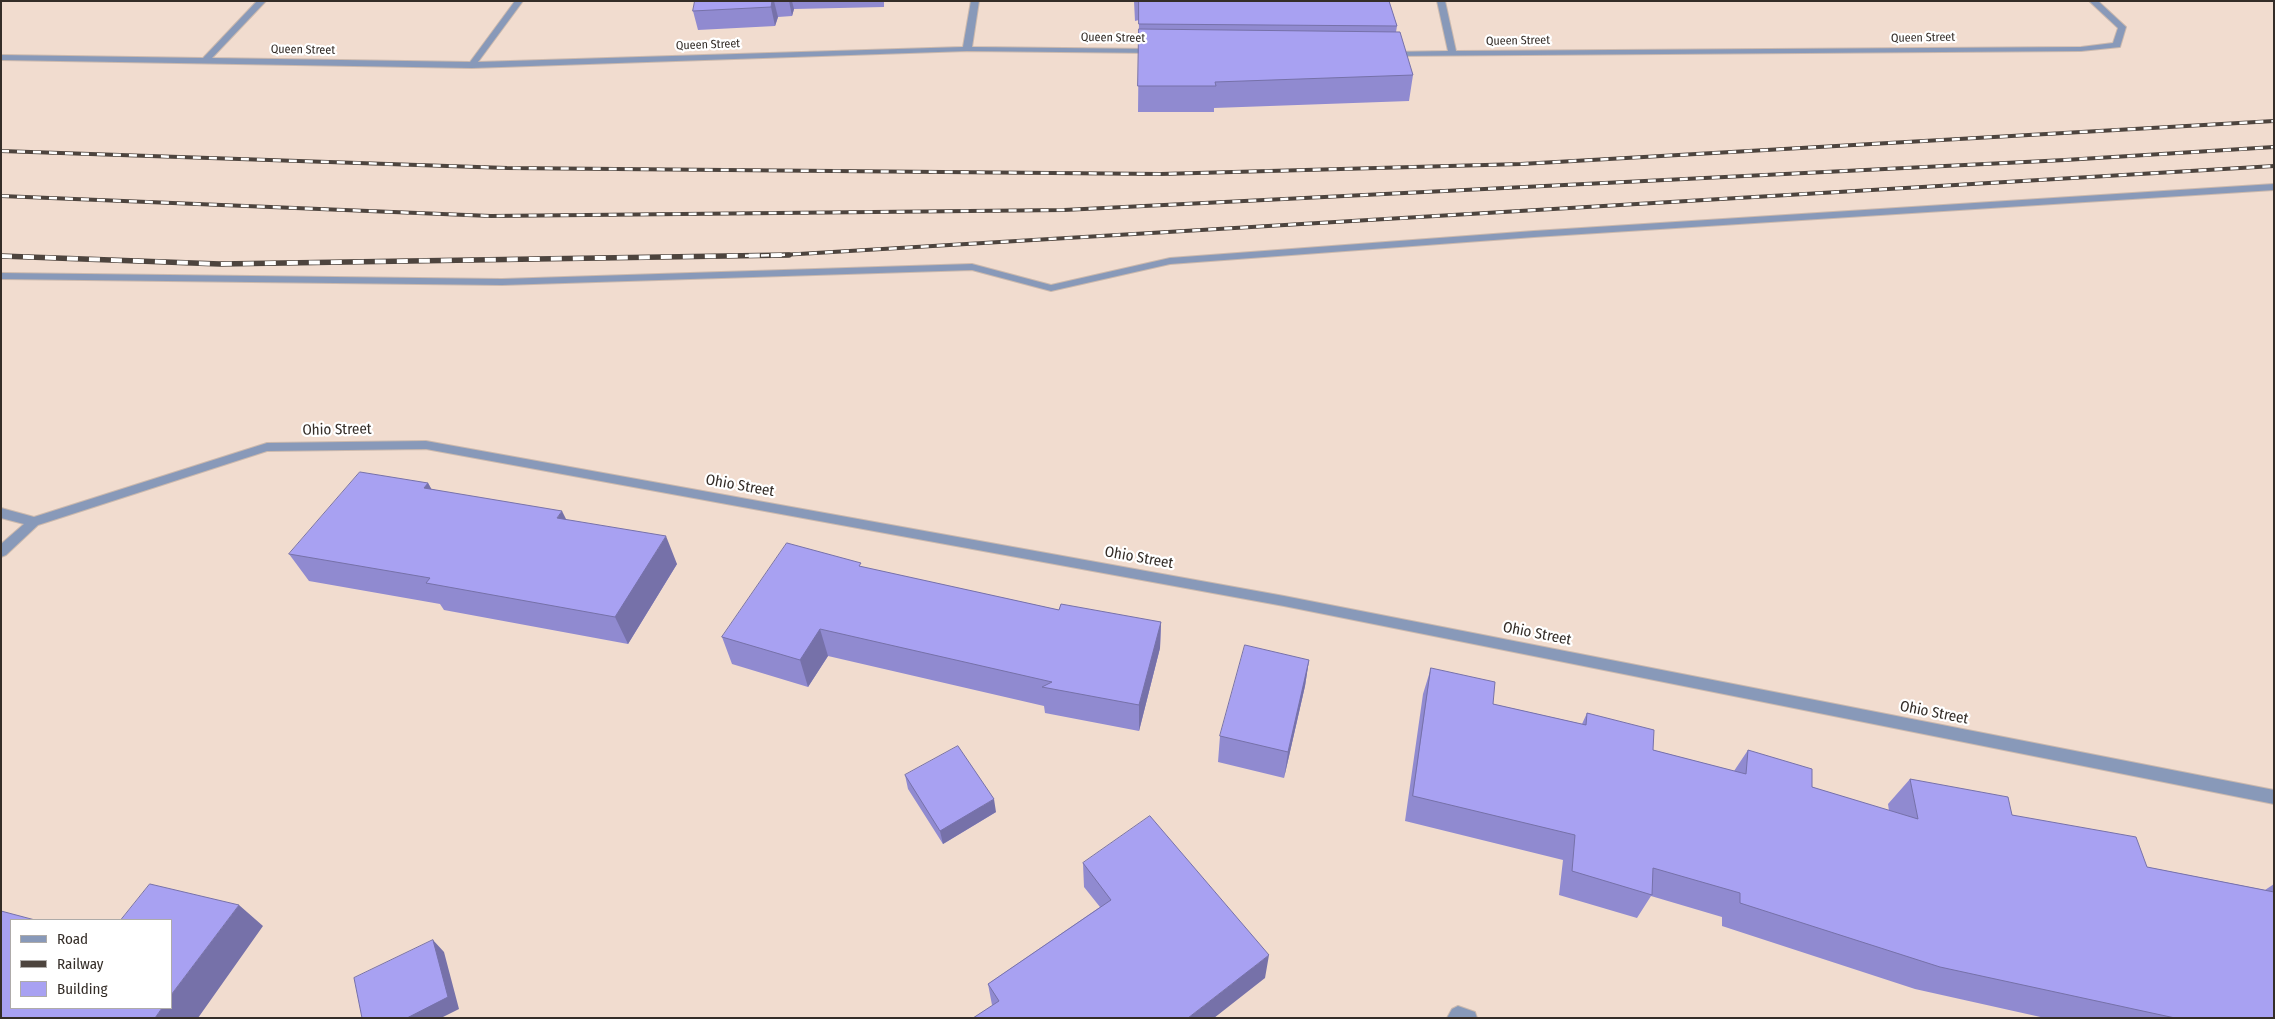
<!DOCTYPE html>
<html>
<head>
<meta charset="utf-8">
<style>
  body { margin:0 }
  #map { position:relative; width:2275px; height:1019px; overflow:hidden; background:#f1dccf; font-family:"Fira Sans Condensed",sans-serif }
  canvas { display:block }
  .frame { position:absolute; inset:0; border:2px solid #342d28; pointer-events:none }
  .legend { position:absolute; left:10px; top:919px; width:162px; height:90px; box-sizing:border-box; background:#fff; border:1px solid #aeaba9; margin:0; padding:6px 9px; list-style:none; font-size:15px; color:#342d28 }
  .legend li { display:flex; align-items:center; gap:10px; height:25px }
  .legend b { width:25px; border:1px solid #aeaba9 }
</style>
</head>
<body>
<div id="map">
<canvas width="2275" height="1019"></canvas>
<div class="frame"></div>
<ul class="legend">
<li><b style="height:6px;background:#8899b9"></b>Road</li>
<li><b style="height:6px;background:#4d443e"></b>Railway</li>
<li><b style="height:14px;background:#a8a1f2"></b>Building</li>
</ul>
</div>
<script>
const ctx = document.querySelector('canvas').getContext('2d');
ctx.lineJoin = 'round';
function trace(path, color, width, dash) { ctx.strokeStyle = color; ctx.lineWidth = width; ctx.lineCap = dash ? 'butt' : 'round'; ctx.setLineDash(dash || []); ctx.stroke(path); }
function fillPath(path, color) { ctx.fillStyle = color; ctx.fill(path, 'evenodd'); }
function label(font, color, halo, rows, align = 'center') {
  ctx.font = font + ' "Fira Sans Condensed",sans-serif'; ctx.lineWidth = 4.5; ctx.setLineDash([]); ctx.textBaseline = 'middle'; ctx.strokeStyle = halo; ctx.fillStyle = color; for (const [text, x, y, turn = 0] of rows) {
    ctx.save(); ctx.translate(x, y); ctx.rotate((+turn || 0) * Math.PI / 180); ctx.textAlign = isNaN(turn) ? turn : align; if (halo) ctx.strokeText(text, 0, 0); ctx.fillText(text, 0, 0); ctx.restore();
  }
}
const minor = new Path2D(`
  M257 1H266L212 58 470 62 515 1H523L478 62 963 47 971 1H979L972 47 1155 49 1159 51 1155 53 967 51 472 68 1 60V55L203 58Z
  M1437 1H1445L1456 51 2081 47 2113 43 2118 28 2089 1H2098L2126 27 2120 47 2081 51 1387 56V52H1390L1448 51Z
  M2274 184V190L1534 237 1170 264 1051 291 972 270 502 285 1 279V273L502 279 972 264 1051 285 1170 258 1534 231Z
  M426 441 1284 596 2274 790V804L1284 606 426 449 267 451 38 525 6 555 1 557V544L24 524 1 518V508L34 517 267 443Z
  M1458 1006 1475 1012 1477 1018H1447L1452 1009Z`);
trace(minor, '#cbb9ae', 2);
fillPath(minor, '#8899b9');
const railFar1 = new Path2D(`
  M1 151 507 168 1161 174 1521 164 2274 121
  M1 196 491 216 1064 210 2065 160 2274 147
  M729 256 782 255 2274 166`);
const rail = new Path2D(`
  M1 256 220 264 789 255`);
trace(railFar1, '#4d443e', 4);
trace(rail, '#4d443e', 5.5);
trace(railFar1, '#fff', 2.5, [8]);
trace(rail, '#fff', 4, [11]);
fillPath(new Path2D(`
  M695 1H884V7L794 9 792 16 778 17 775 26 698 30 693 11Z
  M1134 1H1389L1397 26 1396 32 1413 75 1409 101 1214 108V112H1138L1139 20 1135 21Z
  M428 483 431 489 566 520 677 564 628 644 444 610 440 604 309 581 289 554Z
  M862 567 1059 610 1161 622 1160 648 1139 731 1045 713 1044 706 828 656 808 687 732 664 722 637Z
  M1309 660 1305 686 1284 778 1218 762 1220 736Z
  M1431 668 1493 704 1582 724 1587 713 1653 750 1734 771 1748 750 1812 787 1889 811 1888 804 1910 779 2012 815 2147 867 2265 890 2274 884V1018H2045L1915 989 1722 926V917L1651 896 1637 918 1559 895 1563 860 1405 821 1423 694Z
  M905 775 996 812 943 844 908 789Z
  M1083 863 1265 978 992 1005 988 984 1100 907 1084 887Z`), '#908ad0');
fillPath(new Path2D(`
  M772 1H774L778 17 775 26 771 7Z
  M789 1H792L794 9 792 16Z
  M428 483 444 511 424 488Z
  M562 511 576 539 557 518Z
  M666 536 677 564 628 644 615 617Z
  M1161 622 1160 648 1139 731V705Z
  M820 629 828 656 808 687 800 660Z
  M1309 660 1305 686 1284 778 1288 752Z
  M994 799 996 812 943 844 940 831Z
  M239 905 263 926 198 1018H155L162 1008H171V995Z
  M433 940 444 952 459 1009 441 1018H407Z
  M1269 955 1265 978 1214 1018H1188Z`), '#7671a9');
const building = new Path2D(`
  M695 1H772L771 7 693 11Z
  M1139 1H1389L1397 26 1139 24Z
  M1139 29 1400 32 1413 75 1215 82 1216 86H1138Z
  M360 472 428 483 424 488 562 511 557 518 666 536 615 617 426 583 430 578 289 554Z
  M787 543 861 563 859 566 1059 610 1061 604 1161 622 1139 705 1042 687 1052 682 820 629 800 660 722 637Z
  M1245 645 1309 660 1288 752 1220 736Z
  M1431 668 1495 682 1493 704 1586 725 1587 713 1654 730 1653 750 1746 774 1748 750 1812 769V787L1918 819 1910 779 2008 797 2012 815 2136 837 2147 867 2274 892V1018H2175L1940 967 1740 903V893L1653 868 1652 895 1572 871 1575 835 1413 796Z
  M958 746 994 799 940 831 905 775Z
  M1150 816 1269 955 1188 1018H973L999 1001 988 984 1111 900 1083 863Z
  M150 884 239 905 171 995V920H121Z
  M1 911 35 920H11V1008H162L155 1018H1Z
  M433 940 448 997 407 1018H362L354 978Z`);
fillPath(building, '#a8a1f2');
trace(building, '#7671a9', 1);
label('12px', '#342d28', '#fff', [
  ["Queen Street",1113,38,1],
  ["Queen Street",1923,38,-1],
  ["Queen Street",1518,41,-1],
  ["Queen Street",708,45,-2],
  ["Queen Street",303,50,1]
]);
label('15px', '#342d28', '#fff', [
  ["Ohio Street",337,430,-1],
  ["Ohio Street",740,486,10],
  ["Ohio Street",1139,558,10],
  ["Ohio Street",1537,634,11],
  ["Ohio Street",1934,713,11]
]);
</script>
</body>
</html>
